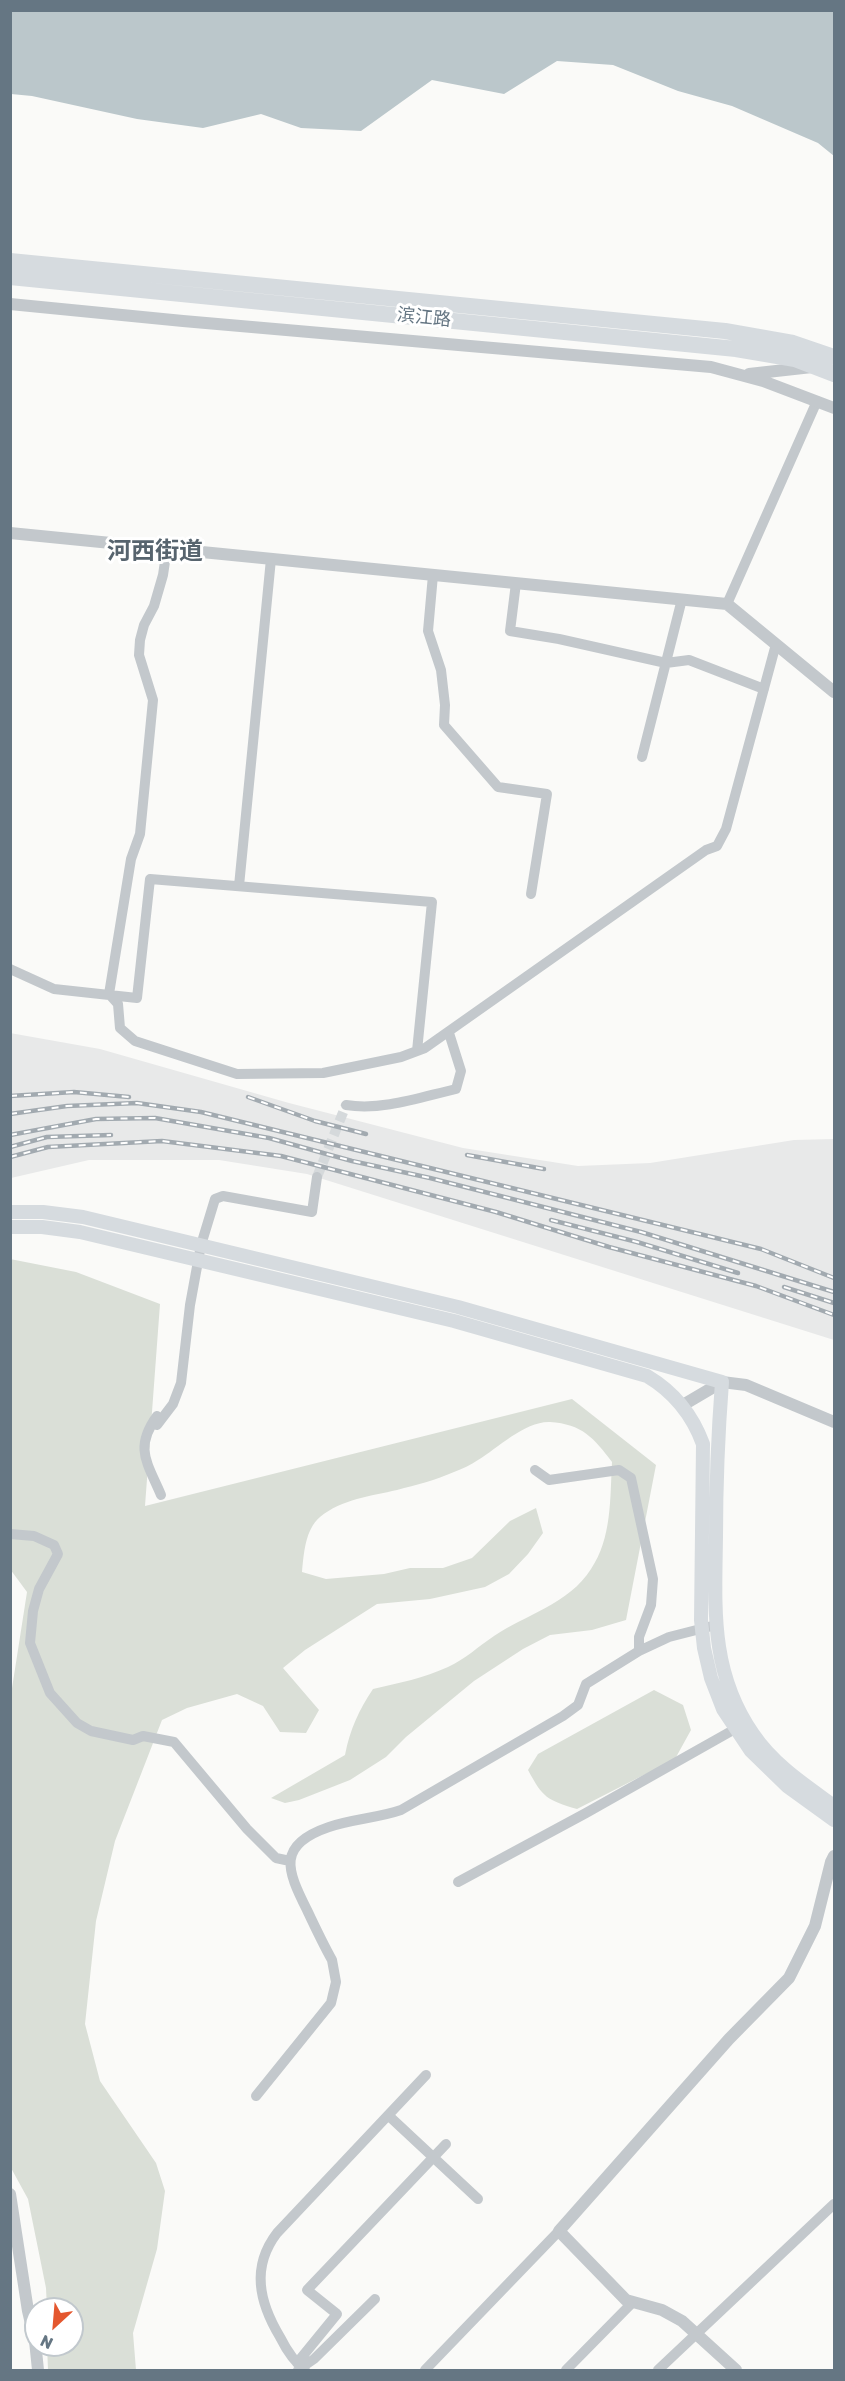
<!DOCTYPE html>
<html>
<head>
<meta charset="utf-8">
<style>
  body { margin:0 }
  #map { position:relative; width:845px; height:2381px; overflow:hidden; background:#fafaf8; font-family:Rubik,sans-serif }
  canvas { display:block }
  .frame { position:absolute; inset:0; border:12px solid #657683; pointer-events:none }
  .north { position:absolute; left:24px; top:2297px; width:60px; height:60px; box-sizing:border-box; background:#fff; border:2px solid #c1c8cd; border-radius:50%; rotate:206deg; font-size:16px; font-weight:700; line-height:24px; text-align:center; color:#657683 }
  .north::after { content:''; display:block; margin:auto; width:21px; height:27px; background:#e4572e; clip-path:polygon(50% 0,100% 100%,50% 72%,0 100%) }
</style>
</head>
<body>
<div id="map">
<canvas width="845" height="2381"></canvas>
<div class="frame"></div>
<div class="north">N</div>
</div>
<script>
const ctx = document.querySelector('canvas').getContext('2d');
ctx.lineJoin = 'round';
function fillPath(path, color) { ctx.fillStyle = color; ctx.fill(path, 'evenodd'); }
function trace(path, color, width, dash) { ctx.strokeStyle = color; ctx.lineWidth = width; ctx.lineCap = dash ? 'butt' : 'round'; ctx.setLineDash(dash || []); ctx.stroke(path); }
function label(font, color, halo, rows, align = 'center') {
  ctx.font = font + ' Rubik,"Noto Sans SC",sans-serif'; ctx.lineWidth = 6; ctx.setLineDash([]); ctx.textBaseline = 'middle'; ctx.strokeStyle = halo; ctx.fillStyle = color; for (const [text, x, y, turn = 0] of rows) {
    ctx.save(); ctx.translate(x, y); ctx.rotate((+turn || 0) * Math.PI / 180); ctx.textAlign = isNaN(turn) ? turn : align; if (halo) ctx.strokeText(text, 0, 0); ctx.fillText(text, 0, 0); ctx.restore();
  }
}
fillPath(new Path2D(`
  M10 1033 100 1049 289 1103 463 1148 578 1166 650 1163 794 1140 834 1139V1340L307 1174 219 1160H89L11 1178Z`), '#e8e9e9');
fillPath(new Path2D(`
  M10 1259 76 1272 160 1304 145 1506 572 1399 656 1465 626 1620 592 1630 550 1635 523 1649 474 1681 406 1737 386 1757 350 1780 299 1800 285 1803 271 1798 345 1755C350 1729 359 1710 373 1689 399 1683 424 1678 448 1667 464 1660 479 1646 494 1636 525 1615 569 1604 591 1569 612 1538 610 1498 612 1462 594 1438 582 1424 550 1422 525 1421 498 1448 478 1460 471 1465 462 1469 454 1472 436 1480 416 1485 397 1490 371 1496 342 1499 320 1517 305 1530 304 1553 302 1572L326 1579 384 1574 410 1568H443L472 1558 510 1521 536 1508 543 1533 528 1554 509 1574 485 1587 430 1599 377 1604 305 1650 283 1668 319 1710 306 1733 280 1732 263 1706 237 1694 187 1708 162 1720 115 1841 96 1921 85 2024 100 2081 156 2163 165 2191 157 2249 133 2333 136 2370H48L47 2345H72V2309H47L46 2288 28 2199 11 2168 10 1701 27 1592 10 1569Z
  M654 1690 683 1705 691 1730 675 1759 577 1809C547 1800 543 1798 528 1770L538 1754Z`), '#dadfd7');
fillPath(new Path2D(`
  M10 11H834V156L818 143 732 106 678 91 613 65 557 61 504 94 432 80 361 131 301 128 261 114 203 128 137 119 32 96 11 94Z`), '#bbc7cb');
trace(new Path2D(`
  M317 1177 346 1105`), '#d5d9db', 10, [10, 5]);
trace(new Path2D(`
  M433 575 428 631 441 670 445 705 444 725 498 787 547 794 531 894
  M516 583 510 631 559 639 666 663 689 660 764 689
  M727 604 817 401
  M642 757 682 599
  M239 886 271 559
  M10 969 54 989 137 998 150 879 432 902 417 1051
  M109 994 118 1004 120 1028 135 1041 237 1074 323 1073 401 1057 425 1048 706 850 717 846 726 829 776 644
  M109 994 131 859 140 834 153 700 139 655 140 640 144 625 154 606 163 575 167 548
  M346 1105C382 1111 421 1097 456 1089L461 1071 449 1033
  M157 1416C134 1448 147 1462 161 1495
  M157 1425 173 1404 181 1383 190 1305 201 1245 215 1199 223 1196 312 1212 317 1177
  M535 1470 549 1480 619 1470 631 1478 653 1579 651 1605 639 1637V1651
  M10 1534 34 1536 54 1545 58 1554 39 1589 33 1611 30 1643 50 1693 77 1723 91 1731 133 1740 143 1736 174 1742 247 1829 276 1858 290 1861
  M458 1882 586 1813 735 1729
  M256 2096 331 2003 336 1982 332 1960C323 1944 315 1927 307 1910 287 1870 276 1845 329 1827 352 1819 378 1818 401 1810L563 1716 578 1705 586 1684 639 1651 669 1637 716 1625
  M389 2116 478 2199
  M297 2363 337 2314 307 2290 446 2144
  M298 2370 314 2359 375 2299
  M305 2370C294 2362 286 2349 280 2337 259 2302 251 2267 277 2233L426 2075
  M425 2370 559 2231
  M566 2370 633 2302
  M658 2370 834 2204`), '#c3c8cc', 10);
trace(new Path2D(`
  M10 304 183 321 711 367 763 381 834 408
  M749 374 812 367
  M10 533 727 604 834 692
  M683 1405 722 1382 746 1385 834 1422
  M10 2194 28 2311 35 2341 38 2370
  M736 2370 682 2321 662 2310 626 2300 559 2231 729 2039 789 1978 815 1926 831 1862 834 1856`), '#c3c8cc', 12);
trace(new Path2D(`
  M10 1212H43L83 1217 458 1307 722 1382C718 1434 716 1485 716 1537 715 1609 710 1672 753 1734 774 1765 805 1785 834 1806
  M10 1227H42L80 1232 454 1321 647 1376C674 1392 692 1414 703 1444L701 1620 704 1648 711 1678 723 1709 751 1751 787 1786 834 1820`), '#d6dbdf', 14);
trace(new Path2D(`
  M10 261 725 331 793 343 834 357
  M10 277 736 349 795 359 834 374`), '#d6dbdf', 16);
const rail = new Path2D(`
  M10 1096 74 1092 129 1097
  M248 1097 315 1121 366 1134
  M10 1114 67 1106 137 1103 201 1112 761 1249 834 1278
  M10 1135 96 1119 155 1118 269 1138 352 1161 430 1178 641 1232 834 1292
  M10 1147 47 1137 111 1135
  M467 1155 544 1169
  M10 1157 48 1147 162 1141 281 1156 496 1212 609 1247 756 1286 834 1315
  M551 1220 637 1242 738 1273
  M784 1287 834 1303`);
trace(rail, '#a2aab0', 4.5);
trace(rail, '#fff', 2, [7]);
label('18px', '#657683', '#fff', [
  ["滨江路",424,318,6]
]);
label('bold 24px', '#57646e', '#fff', [
  ["河西街道",155,552]
]);
</script>
</body>
</html>
